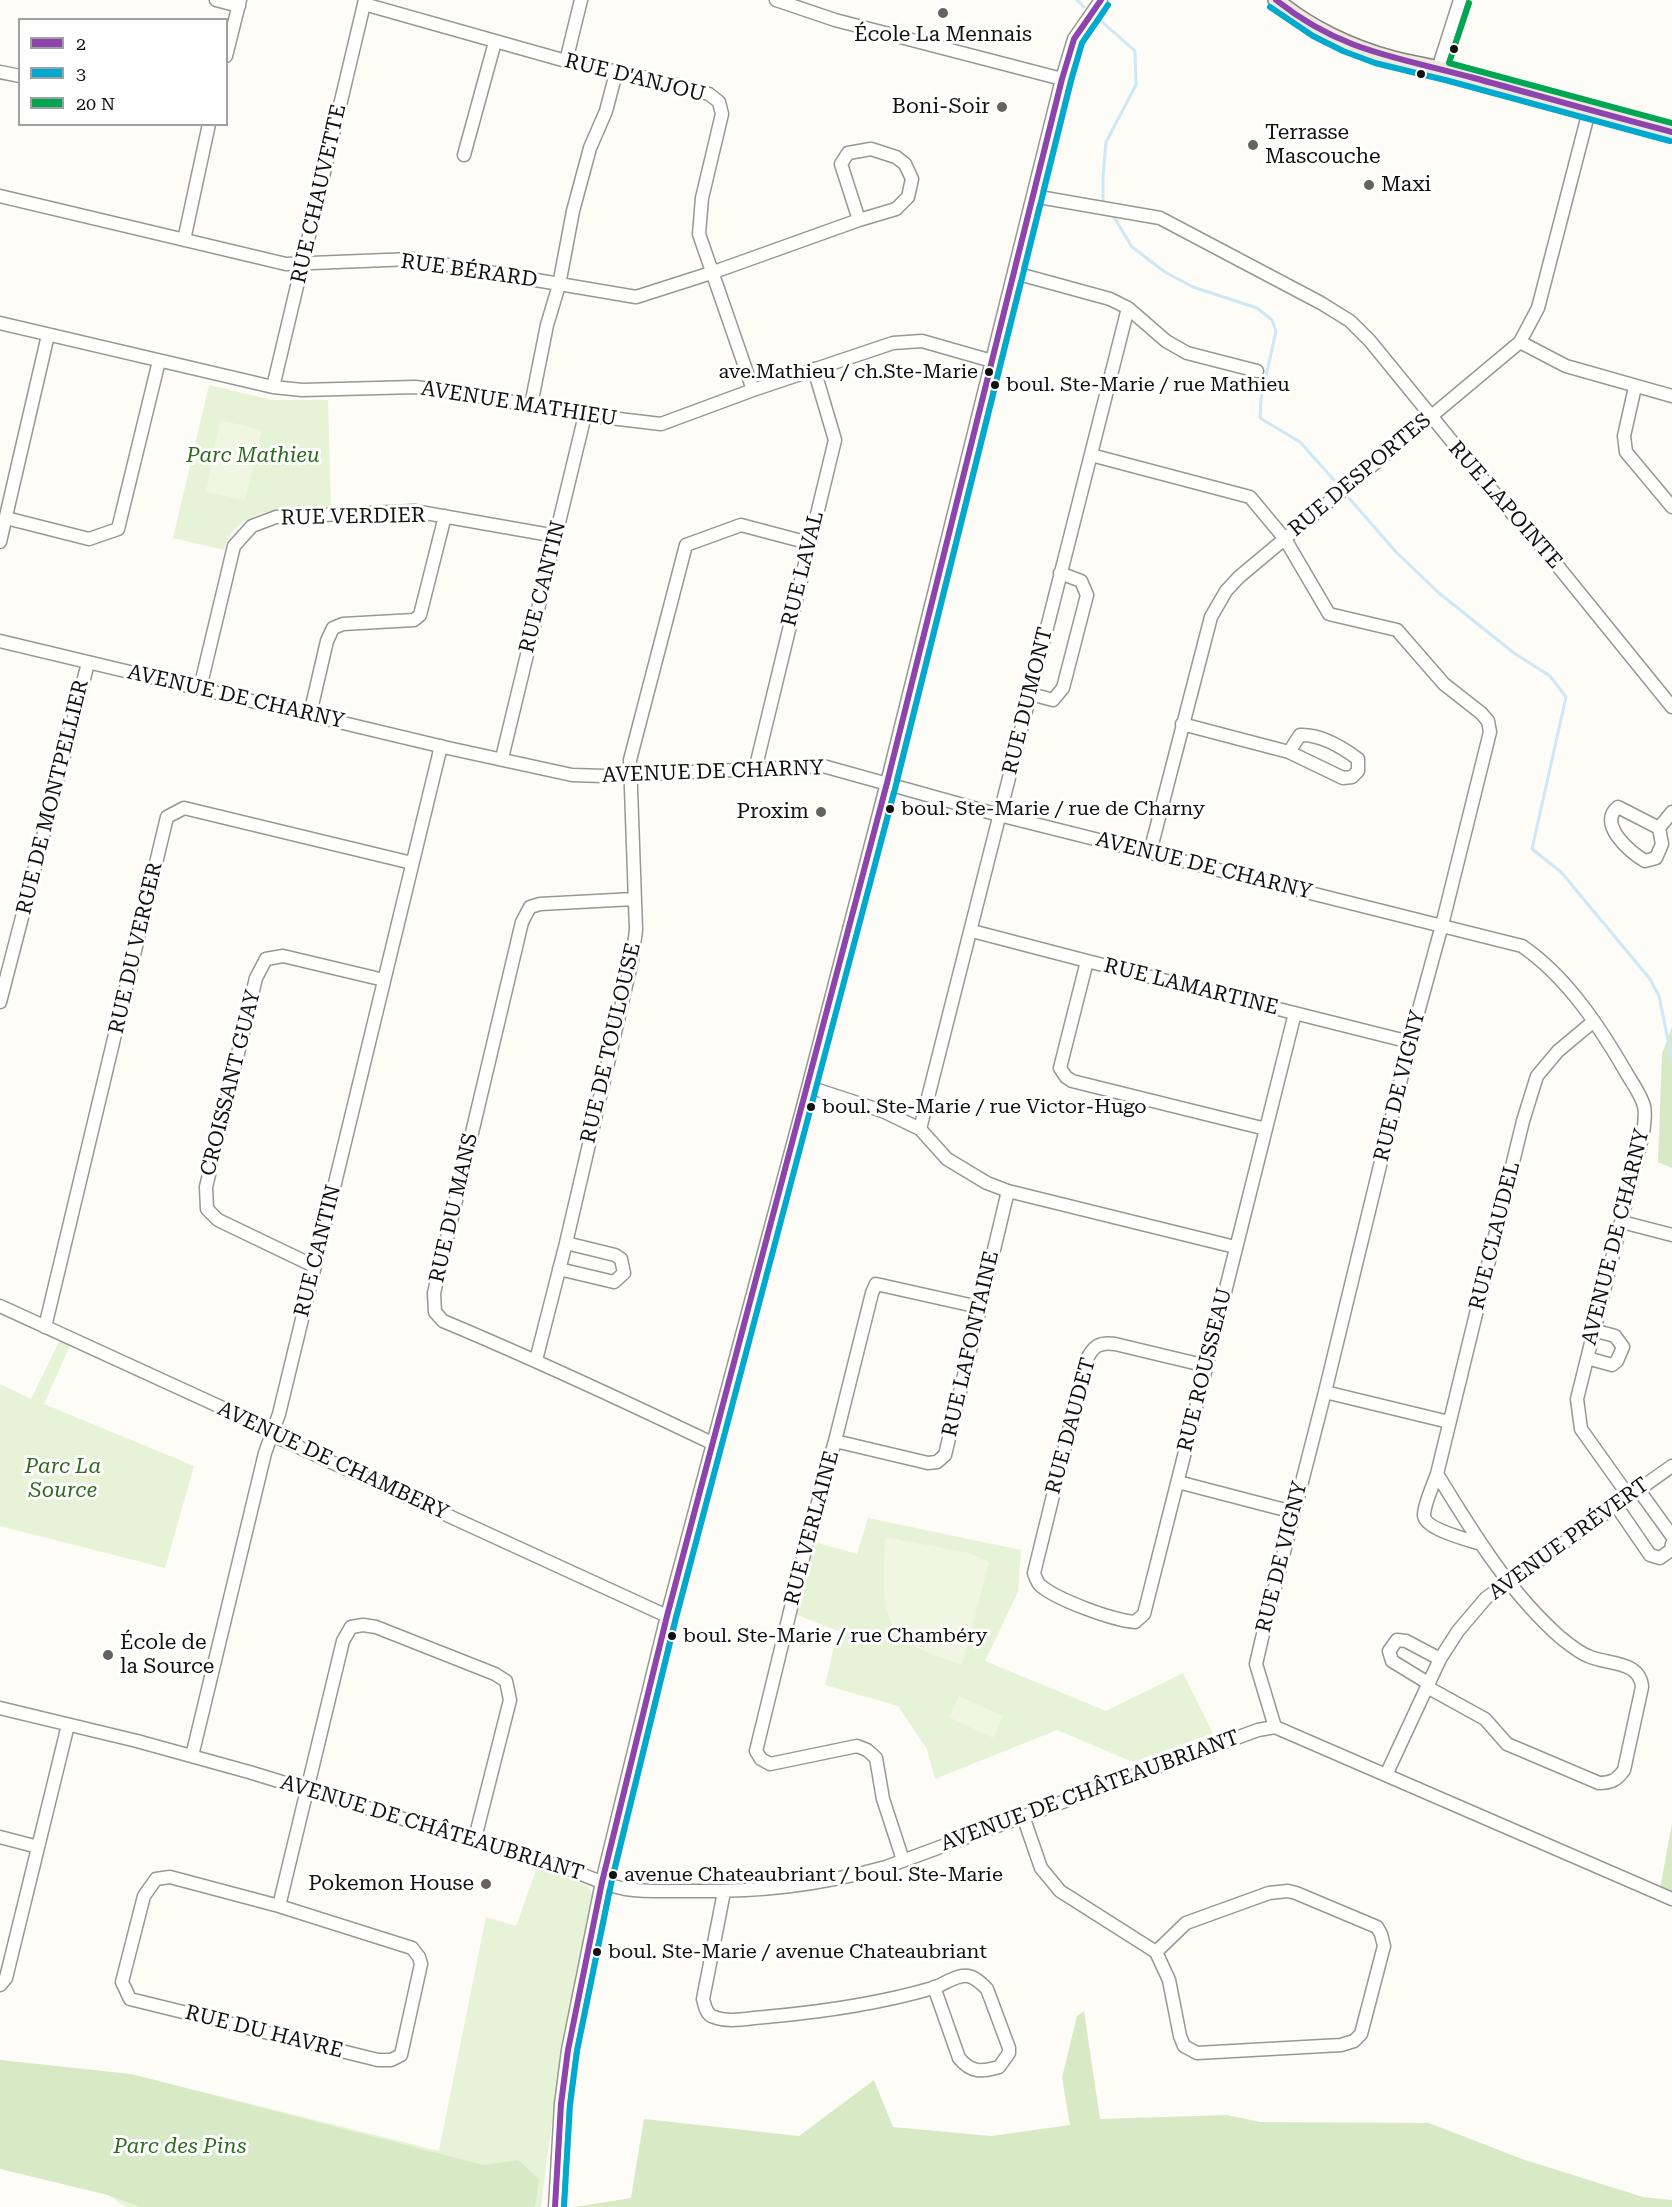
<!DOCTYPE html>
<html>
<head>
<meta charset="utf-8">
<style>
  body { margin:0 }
  #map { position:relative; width:1672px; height:2207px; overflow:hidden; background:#fdfcf7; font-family:"Roboto Serif",serif }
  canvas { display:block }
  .legend { position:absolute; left:18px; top:18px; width:210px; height:108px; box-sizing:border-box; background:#fff; border:2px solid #a0a0a0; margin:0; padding:8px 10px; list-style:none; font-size:18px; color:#111 }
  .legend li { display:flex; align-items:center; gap:12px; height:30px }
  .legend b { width:30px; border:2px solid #a0a0a0 }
</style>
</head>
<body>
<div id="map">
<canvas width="1672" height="2207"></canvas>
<ul class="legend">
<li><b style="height:8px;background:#8e44ad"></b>2</li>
<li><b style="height:8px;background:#00a9ce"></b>3</li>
<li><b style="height:8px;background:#00a651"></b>20 N</li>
</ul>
</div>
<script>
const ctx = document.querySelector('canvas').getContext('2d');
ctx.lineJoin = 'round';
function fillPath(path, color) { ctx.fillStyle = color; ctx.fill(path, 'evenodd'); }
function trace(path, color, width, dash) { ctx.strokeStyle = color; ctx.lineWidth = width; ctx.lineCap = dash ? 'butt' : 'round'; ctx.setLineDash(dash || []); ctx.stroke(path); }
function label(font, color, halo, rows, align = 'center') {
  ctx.font = font + ' "Roboto Serif",serif'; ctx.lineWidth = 6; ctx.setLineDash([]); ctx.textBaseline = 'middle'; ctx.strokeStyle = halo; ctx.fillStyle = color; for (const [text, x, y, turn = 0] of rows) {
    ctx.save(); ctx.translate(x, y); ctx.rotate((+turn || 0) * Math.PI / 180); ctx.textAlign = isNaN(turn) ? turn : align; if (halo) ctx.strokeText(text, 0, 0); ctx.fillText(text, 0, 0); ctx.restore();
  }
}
fillPath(new Path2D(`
  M209 385 272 400H328L331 508C298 509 257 504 232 532 228 537 226 544 224 550L173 538Z
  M62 1336 72 1341 44 1404 194 1466 165 1568 0 1526V1384L31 1399Z
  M868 1518 1021 1550 1018 1592 985 1661 1106 1711 1183 1673 1213 1733 1133 1762 1057 1730 935 1779 927 1749 898 1706 825 1685 838 1631 790 1612 808 1540 857 1554Z
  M537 1868 572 1879 589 1887 594 1900 560 2060 541 2207H126L108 2195 131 2074 439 2151 486 1917 516 1926Z`), '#e7f3d7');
fillPath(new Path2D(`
  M1672 1027V1168L1658 1162 1662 1054Z
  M1672 1823V1900L1659 1894Z
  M1084 2011 1100 2119 1227 2115 1260 2122 1429 2123 1522 2159 1643 2197 1672 2200V2207H574L631 2198 644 2119 799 2136 874 2080 893 2127 991 2136 1070 2125 1062 2078 1077 2016Z
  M0 2060 131 2074 483 2165 518 2160 539 2179 535 2207H141L108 2195 0 2169Z`), '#d8eac5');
fillPath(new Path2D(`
  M220 420 262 430 245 500 206 492Z
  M885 1537 969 1553 989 1562 962 1665C945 1659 907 1647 897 1632 878 1605 885 1568 885 1537Z
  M959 1696 1003 1716 993 1738 949 1717Z`), '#f0f6e1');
trace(new Path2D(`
  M1077 0 1084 7
  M1099 19 1135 51 1136 85 1106 142 1103 176V200
  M1114 217 1132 247 1165 272 1193 287 1257 308 1272 320 1276 331 1261 399 1260 418 1300 442 1334 480
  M1349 498 1396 552 1439 593 1514 653 1550 676 1566 697 1532 849 1561 872 1650 979 1659 996 1672 1060`), '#cde8f7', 3);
const minor = new Path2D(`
  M216 0 239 6
  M776 0 835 20 1062 79
  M364 4 566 61 662 81 709 94 719 102 722 114 702 198 699 234 753 390
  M226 56 240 0
  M566 61 581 0
  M1438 69 1460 0
  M0 72 20 76
  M464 155 495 42
  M0 196 286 264 412 259 636 297 711 273 859 220 896 209 908 197 912 179 905 164 896 157 871 149 848 153 841 164 859 220
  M1033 196 1160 218 1321 303 1350 321 1370 341 1490 488 1552 559 1672 707
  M184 240 209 124
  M1015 273 1110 299 1128 308 1166 341 1187 353 1257 371
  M0 323 273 387 302 390 415 387 457 392 585 415 661 424 753 390 893 343 922 341 992 361
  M1520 342 1566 366 1672 396
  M273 387 365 0
  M1635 387 1624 436 1626 452 1672 507
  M531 405 547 325 559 285 573 211 590 148 606 111 616 73
  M1091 455 1250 497 1285 539 1329 614 1397 630 1444 684 1481 713 1488 721 1490 732 1442 925 1410 1042 1325 1392 1262 1638 1256 1664 1275 1727
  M6 518 89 539 118 529 159 361
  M0 542 48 335
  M0 641 448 748 572 775 604 776 823 766 999 815 1522 946C1567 977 1600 1027 1627 1074 1633 1084 1641 1095 1644 1106 1646 1114 1644 1126 1643 1134L1577 1399 1581 1429 1628 1495
  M200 688 234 546 252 526 276 517 414 511 556 536
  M1031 694 1053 700 1063 688 1087 595 1081 581 1060 573
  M310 714 327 641 333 628 343 624 414 620 420 615 445 516
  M1182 724 1289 752 1343 778 1352 777 1358 771V759C1342 747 1321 734 1300 735L1289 752
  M502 758 585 415
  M755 770 835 440 814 369
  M1618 807 1659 828 1662 844 1656 858 1645 861C1629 852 1597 823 1618 807Z
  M1659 828 1672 812
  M1150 852 1211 617 1226 591 1239 577 1520 342 1538 308 1589 111
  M634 899 540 904 530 907 522 922 434 1293 435 1312 443 1321C534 1359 624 1401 714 1444
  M972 931 1087 961 1410 1042
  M1087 961 1060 1068 1066 1077 1072 1081 1266 1129
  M0 1002 88 663
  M809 1087 885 1112 920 1129 947 1159 987 1183 1008 1191 1235 1247
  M920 1129 1128 308
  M1622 1222 1672 1235
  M314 1266 218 1220 207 1209 206 1187 256 978 266 959 283 956 384 980
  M559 1269 614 1282 624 1273 621 1259 615 1255 566 1243
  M0 1306 249 1420 281 1439 667 1616
  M45 1327 167 817 184 808 412 863
  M1587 1358 1612 1365 1617 1361 1623 1347 1615 1336 1593 1330
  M536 1360 566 1243 632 960 636 930 630 760 686 545 741 525 809 543
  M1207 1366 1115 1344C1099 1342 1093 1346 1086 1361L1034 1573C1036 1578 1037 1583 1041 1586 1058 1600 1112 1620 1135 1622L1144 1614C1195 1414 1244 1214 1295 1013
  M1325 1392 1449 1422
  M835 1441 928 1463 937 1462 945 1455 1008 1191
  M1178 1482 1293 1512
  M1638 1489 1672 1536
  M1615 1504 1650 1555 1660 1558 1671 1550 1672 1544
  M1481 1544C1469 1540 1424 1529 1424 1515 1424 1505 1433 1485 1437 1474L1523 1121 1537 1076 1558 1051 1594 1021
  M1428 1683 1392 1661 1389 1651 1397 1640 1406 1641 1440 1659
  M1427 1687 1485 1719 1507 1744 1599 1783C1611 1783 1617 1780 1624 1770L1642 1687C1640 1660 1607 1665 1588 1656 1578 1652 1569 1644 1561 1638 1509 1592 1473 1533 1437 1474
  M0 1708 137 1741 249 1772 574 1871C591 1878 608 1886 626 1889 646 1892 666 1891 686 1891 757 1892 817 1886 886 1867L1258 1730 1275 1727 1672 1899
  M192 1756 265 1453 279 1414 441 746
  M1386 1775 1440 1659 1458 1631 1486 1598 1672 1466
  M1023 1816 1041 1868 1060 1891 1156 1952 1169 1980 1180 2036 1184 2046 1197 2053 1341 2045 1354 2041 1361 2034 1384 1946 1381 1934 1377 1927 1296 1893 1288 1891 1269 1893 1186 1923 1156 1952
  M0 1837 38 1847
  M903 1860 883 1799 876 1758 867 1750 857 1746 770 1764 761 1759 756 1751 806 1546 835 1441 872 1293 876 1284 979 1307
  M724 1892 703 1999C705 2006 706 2015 714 2017 729 2023 749 2018 765 2017 822 2012 878 2004 933 1988 943 1985 957 1974 968 1976 975 1977 982 1984 987 1989L1009 2048V2053L999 2067C982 2072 971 2073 959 2058L934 1987
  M279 1906 170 1877 156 1879 144 1896 122 1982 130 1999 378 2060H391L401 2055 421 1964 419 1957 412 1948 279 1906 343 1641 351 1627 363 1625 376 1627 495 1674 506 1681 510 1700 474 1842
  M0 1985 6 1978 68 1725
  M555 2207 561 2104 568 2050 602 1882 667 1616 805 1099 887 783 1062 79 1074 39 1101 0`);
const major = new Path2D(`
  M1276 0C1309 28 1352 48 1393 59 1413 64 1432 67 1451 72 1525 92 1598 113 1672 132`);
trace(minor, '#979795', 15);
trace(major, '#858482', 18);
trace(minor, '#fffffe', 12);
trace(major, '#ede9dc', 15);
trace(new Path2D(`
  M1276 0C1341 52 1397 57 1474 78 1540 96 1606 115 1672 132
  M555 2207 561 2104 568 2050 602 1882 667 1616 887 783 1062 79 1074 39 1101 0`), '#8e44ad', 6);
trace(new Path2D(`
  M1270 7 1313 36 1343 51 1375 63 1449 81 1670 141
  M564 2207 570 2105 577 2051 611 1884 676 1618 896 785 1071 81 1082 43 1108 5`), '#00a9ce', 6);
trace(new Path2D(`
  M1469 3 1449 63 1672 123`), '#00a651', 6);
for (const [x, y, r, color] of [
  [943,13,6,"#646362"],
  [1454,49,5,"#111"],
  [1421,74,5,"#111"],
  [1002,107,6,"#646362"],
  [1253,145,6,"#646362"],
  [1369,185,6,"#646362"],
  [989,372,5,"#111"],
  [995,385,5,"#111"],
  [890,809,5,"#111"],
  [821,812,6,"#646362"],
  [811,1107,5,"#111"],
  [672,1636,5,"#111"],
  [108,1655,6,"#646362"],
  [613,1875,5,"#111"],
  [486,1884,6,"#646362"],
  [597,1952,5,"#111"]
]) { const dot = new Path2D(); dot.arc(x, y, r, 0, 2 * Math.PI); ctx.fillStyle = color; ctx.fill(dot); trace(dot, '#fff', 2); }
label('20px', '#111', '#fff', [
  ["ave.Mathieu / ch.Ste-Marie",978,372,"right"],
  ["boul. Ste-Marie / rue Mathieu",1006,385],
  ["boul. Ste-Marie / rue de Charny",901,809],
  ["boul. Ste-Marie / rue Victor-Hugo",822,1107],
  ["boul. Ste-Marie / rue Chambéry",683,1636],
  ["avenue Chateaubriant / boul. Ste-Marie",624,1875],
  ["boul. Ste-Marie / avenue Chateaubriant",608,1952]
], 'left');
label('21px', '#111', '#fff', [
  ["École La Mennais",943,35,"center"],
  ["Boni-Soir",990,107],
  ["Terrasse",1265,133,"left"],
  ["Mascouche",1265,157,"left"],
  ["Maxi",1381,185,"left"],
  ["Proxim",809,812],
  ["École de",120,1643,"left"],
  ["la Source",120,1667,"left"],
  ["Pokemon House",474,1884]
], 'right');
label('21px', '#111', '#fff', [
  ["RUE D'ANJOU",635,78,14],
  ["RUE CHAUVETTE",319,194,-77],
  ["RUE BÉRARD",469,271,8],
  ["AVENUE MATHIEU",519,404,9],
  ["RUE DESPORTES",1360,475,-40],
  ["RUE LAPOINTE",1505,505,49],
  ["RUE VERDIER",353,517,-1],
  ["RUE LAVAL",803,569,-76],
  ["RUE CANTIN",543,587,-76],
  ["AVENUE DE CHARNY",236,697,13],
  ["RUE DUMONT",1028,701,-76],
  ["AVENUE DE CHARNY",713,772,-2],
  ["RUE DE MONTPELLIER",53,797,-76],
  ["AVENUE DE CHARNY",1204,866,14],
  ["RUE DU VERGER",136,948,-77],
  ["RUE LAMARTINE",1191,987,14],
  ["RUE DE TOULOUSE",611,1043,-77],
  ["CROISSANT GUAY",231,1083,-76],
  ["RUE DE VIGNY",1400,1086,-76],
  ["RUE DU MANS",454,1208,-77],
  ["RUE CLAUDEL",1495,1236,-76],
  ["AVENUE DE CHARNY",1616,1237,-76],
  ["RUE CANTIN",318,1251,-76],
  ["RUE LAFONTAINE",971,1344,-77],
  ["RUE ROUSSEAU",1205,1370,-76],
  ["RUE DAUDET",1071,1426,-75],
  ["AVENUE DE CHAMBERY",333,1461,25],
  ["RUE VERLAINE",812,1528,-75],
  ["AVENUE PRÉVERT",1569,1539,-36],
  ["RUE DE VIGNY",1282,1557,-76],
  ["AVENUE DE CHÂTEAUBRIANT",1090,1791,-20],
  ["AVENUE DE CHÂTEAUBRIANT",432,1828,17],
  ["RUE DU HAVRE",264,2032,14]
]);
label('italic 21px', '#2f6b1f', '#fff', [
  ["Parc Mathieu",253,456],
  ["Parc La",63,1467],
  ["Source",63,1491],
  ["Parc des Pins",180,2147]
]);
</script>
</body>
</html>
